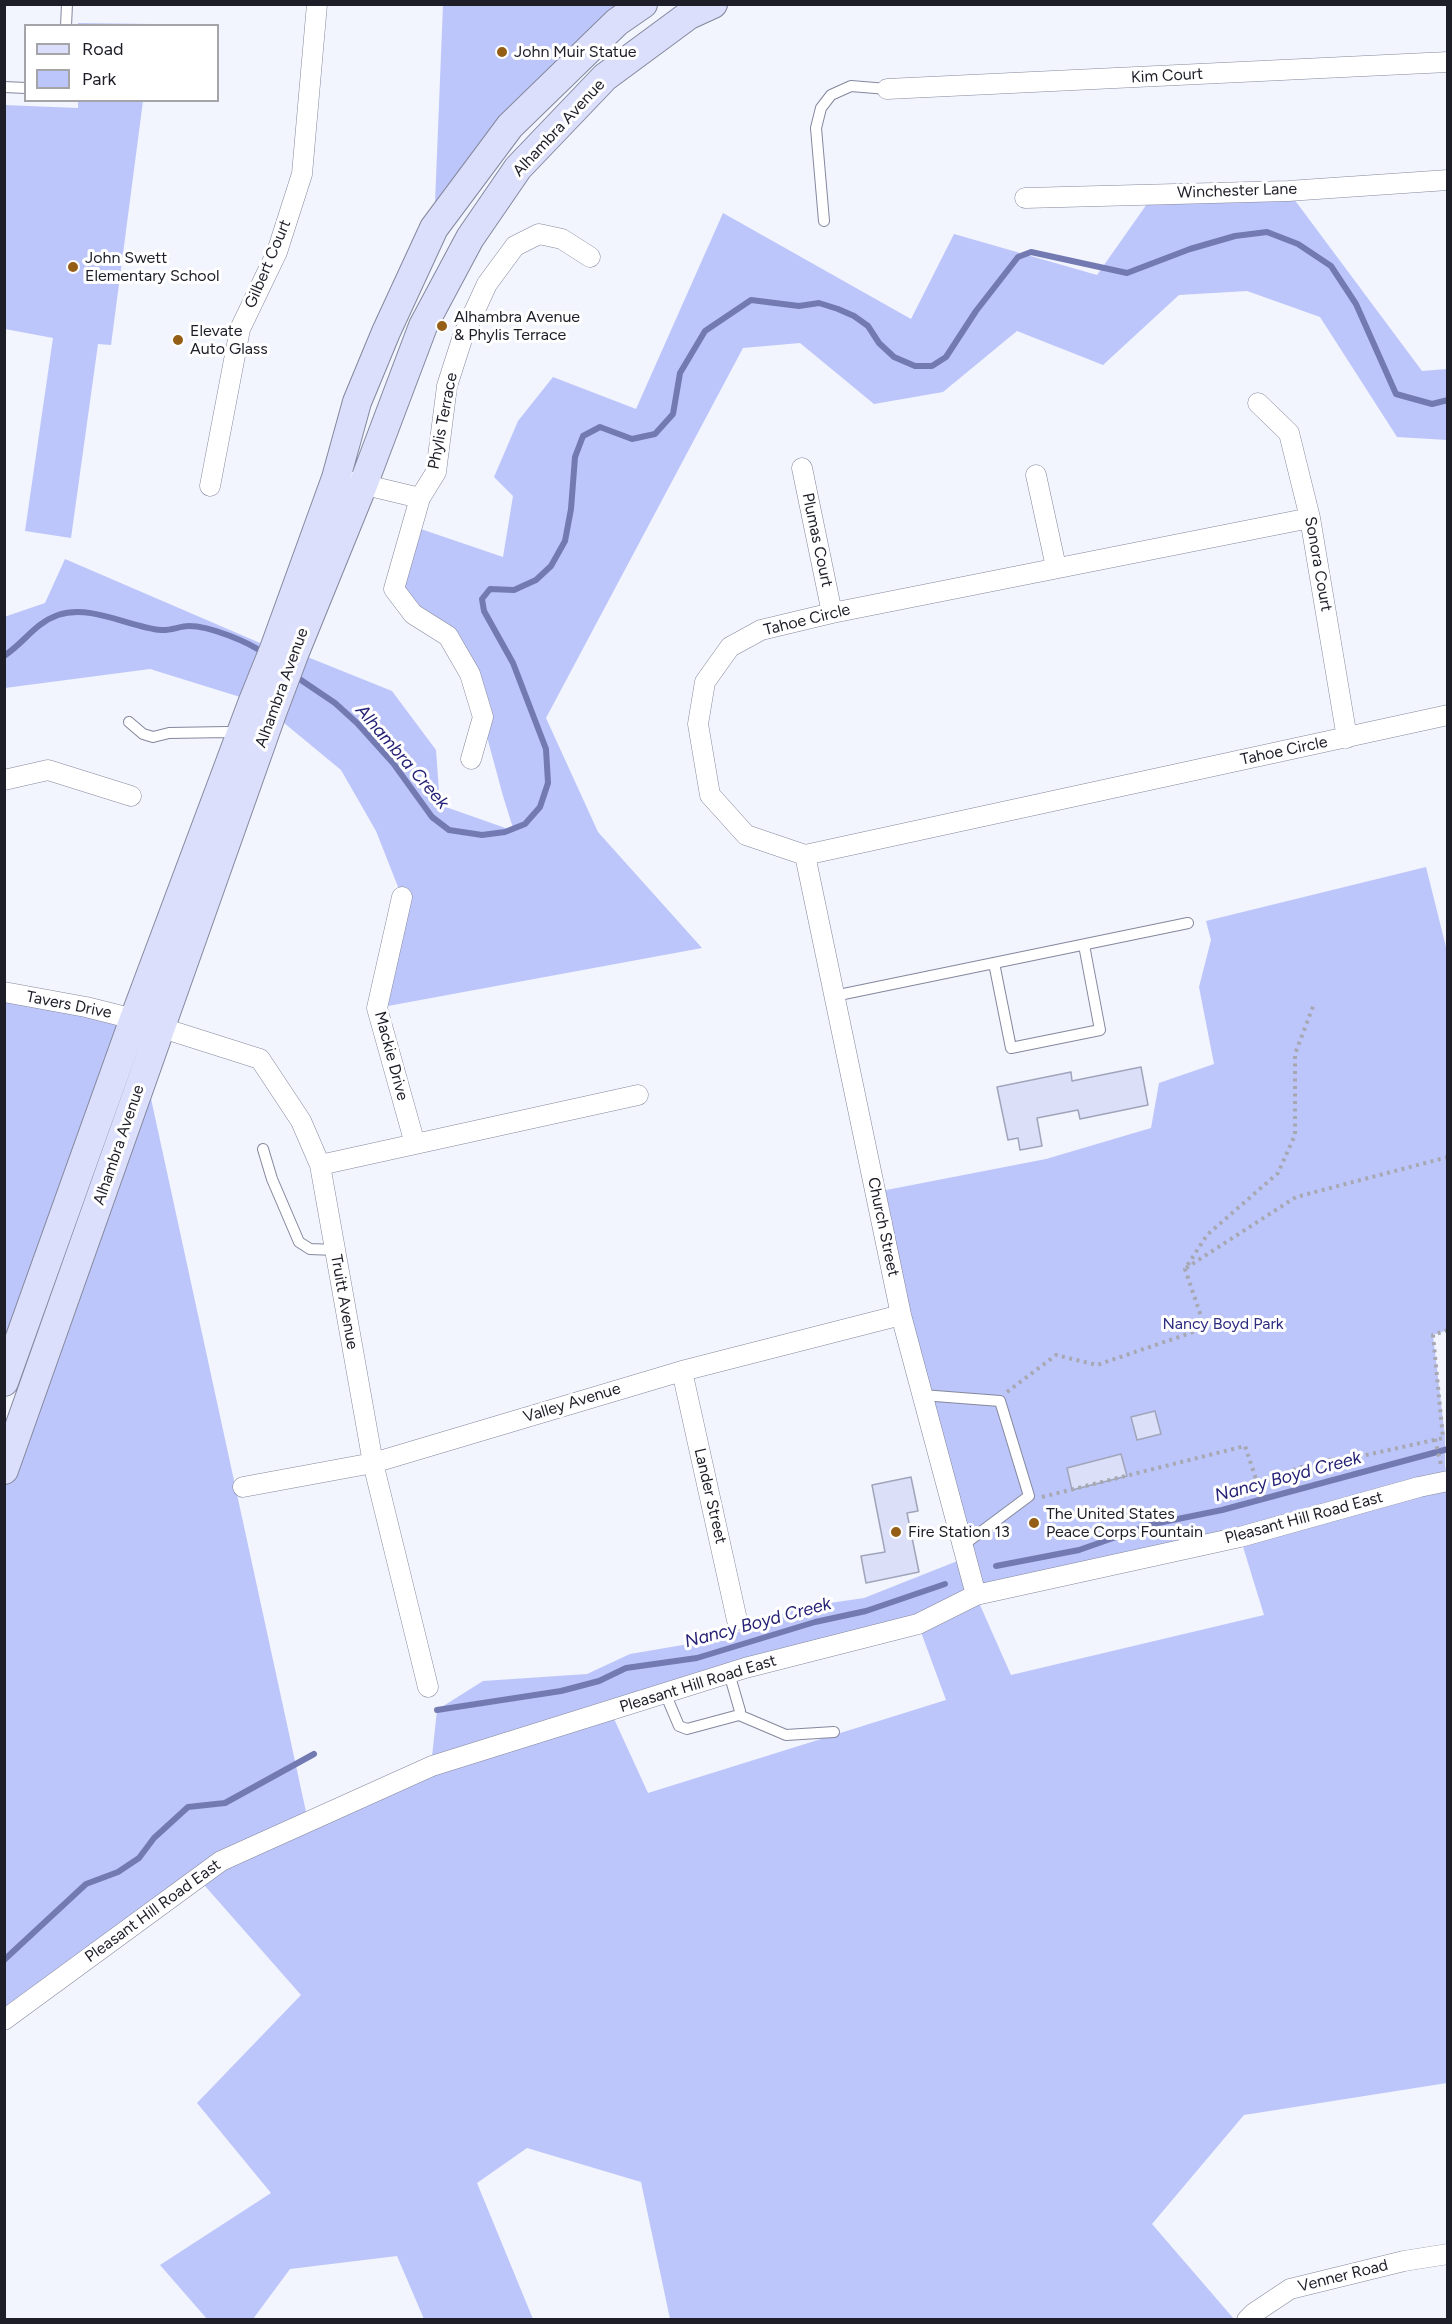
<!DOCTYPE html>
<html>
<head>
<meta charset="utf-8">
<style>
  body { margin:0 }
  #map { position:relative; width:1452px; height:2324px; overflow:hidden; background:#f2f4fe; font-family:Figtree,sans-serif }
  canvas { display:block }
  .frame { position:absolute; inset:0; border:6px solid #1d1e27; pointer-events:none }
  .legend { position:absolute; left:24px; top:24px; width:195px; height:78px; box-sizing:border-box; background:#fff; border:2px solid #a5a5a9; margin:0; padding:8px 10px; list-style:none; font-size:18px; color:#1d1e27 }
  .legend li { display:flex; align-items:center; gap:12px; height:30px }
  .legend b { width:30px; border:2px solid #a5a5a9 }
</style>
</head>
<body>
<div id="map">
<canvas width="1452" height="2324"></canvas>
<div class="frame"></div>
<ul class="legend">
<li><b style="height:8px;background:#dbdffc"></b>Road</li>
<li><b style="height:16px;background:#bdc6fa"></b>Park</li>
</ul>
</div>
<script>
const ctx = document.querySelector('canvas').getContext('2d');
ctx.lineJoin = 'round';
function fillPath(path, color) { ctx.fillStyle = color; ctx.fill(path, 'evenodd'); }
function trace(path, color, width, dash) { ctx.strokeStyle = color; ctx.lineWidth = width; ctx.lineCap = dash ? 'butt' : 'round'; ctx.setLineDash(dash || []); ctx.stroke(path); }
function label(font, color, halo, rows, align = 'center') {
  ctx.font = font + ' Figtree,sans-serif'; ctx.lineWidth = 6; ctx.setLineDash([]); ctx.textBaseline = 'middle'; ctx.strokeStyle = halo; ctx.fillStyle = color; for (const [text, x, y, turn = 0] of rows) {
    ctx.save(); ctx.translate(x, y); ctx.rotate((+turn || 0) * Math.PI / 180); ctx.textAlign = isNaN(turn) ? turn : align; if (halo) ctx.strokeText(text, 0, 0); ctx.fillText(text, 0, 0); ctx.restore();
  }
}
fillPath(new Path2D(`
  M443 5H643L434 228Z
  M78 23 153 24V26H78Z
  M78 101H143L111 345 98 344 71 538 25 531 53 338 5 329 4 105 78 108Z
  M1288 191 1422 371 1447 369V440L1397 437 1320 317 1247 291 1179 295 1103 365 1017 331 943 392 874 404 800 343 743 348 546 718 598 832 702 948 377 1008 402 897 376 831 341 770 272 713 295 652 392 691 436 750 440 805 514 831 503 796 470 674 394 589 412 526 503 557 513 496 494 477 518 421 553 377 636 409 723 213 911 319 954 234 1097 275 1154 194Z
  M65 559 274 649 253 701 150 669 5 688 4 617 45 603Z
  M1426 867 1448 955V1330L1433 1335 1445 1437V1472L1448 1454 1447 2083 1244 2115 1152 2224 1234 2319H670L641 2182 527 2148 477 2183 533 2319H424L397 2256 290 2269 253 2319H207L160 2265 271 2193 197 2103 301 1995 198 1878 5 2020V1470L145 1071 308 1821 431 1766 437 1710 483 1681 587 1674 630 1654 724 1638 796 1608 864 1598 965 1558 876 1192 1046 1159 1151 1128 1159 1083 1214 1064 1199 987 1211 940 1206 921ZM1240 1537 1264 1615 1011 1675 976 1596ZM918 1624 946 1700 648 1793 610 1710Z
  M5 992 134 1019 5 1382Z`), '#bdc6fa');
trace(new Path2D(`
  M4 656C24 643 35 623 58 615 91 604 129 627 161 630 170 631 180 626 189 626 210 626 249 642 265 654
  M295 676 335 703 357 723 393 763 432 817 449 830 482 835 505 832 525 824 540 807 548 783 546 749 513 663 484 611 482 599 490 589 514 590 536 580 551 566 565 541 571 509 575 457 583 436 600 427 632 439 655 434 673 414 680 373 705 331 751 300 799 306 819 303 838 309 854 316 868 326 879 343 894 357 915 366H932L946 357 976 311 1018 257 1031 252 1127 273 1190 249 1235 236 1267 232 1298 244 1331 266 1356 304 1396 394 1432 404 1448 400
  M996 1566 1079 1550 1153 1524 1222 1510 1448 1449
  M437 1710 561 1691 599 1681 626 1668 697 1658 815 1622 866 1611 945 1584
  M4 1960 86 1884 118 1872 139 1858 154 1838 188 1807 225 1803 314 1754`), '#737ab1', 6);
const building = new Path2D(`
  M1141 1067 1148 1105 1080 1119 1078 1110 1037 1118 1042 1146 1020 1150 1018 1138 1008 1140 997 1087 1071 1072 1072 1081Z
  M1155 1411 1161 1434 1137 1440 1131 1417Z
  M1121 1454 1127 1476 1072 1490 1067 1468Z
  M911 1477 918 1511 907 1513 919 1572 866 1583 861 1556 885 1552 872 1485Z`);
fillPath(building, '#dbdff7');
trace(building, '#a1a5bb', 1.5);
const lane = new Path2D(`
  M66 26 67 4
  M4 87 26 88
  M824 221 816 128 821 108 831 95 851 86 887 89
  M129 722 143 734 153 737 169 733 227 732 240 737
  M994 963 1011 1048 1100 1030 1084 945
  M834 996 1188 923
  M263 1149 272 1179 299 1242 310 1249 335 1250
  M922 1395 1000 1401 1029 1496 962 1546
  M665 1693 679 1726 687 1729 739 1715 740 1711 729 1673
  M739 1715 786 1735 834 1732`);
const street = new Path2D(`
  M887 89 1448 62
  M1025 198 1288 191 1448 180
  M1258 403 1289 433 1310 518 1347 738
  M802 468 832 613
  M1036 475 1056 567
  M353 482 420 498 436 472 447 386 463 336 487 284 515 246 539 234 562 239 590 257
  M210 486 240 329 277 252 302 174 317 4
  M420 498 394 589 413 614 448 636 470 674 483 717 471 759
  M1310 518 832 613 761 630 730 647 705 682 698 724 710 795 746 835 805 855 1448 715
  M4 780 48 770 131 796
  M805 855 901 1315 976 1595
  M402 897 377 1008 415 1144
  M4 992 86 1007 134 1019 260 1059 301 1121 320 1165 373 1463 428 1687
  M320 1165 638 1095
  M682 1371 737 1620
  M243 1487 373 1463 682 1371 901 1315
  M4 2020 221 1861 432 1766 745 1668 918 1624 976 1595 1240 1537 1419 1487 1448 1481
  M1247 2320 1254 2313 1290 2289 1404 2261 1448 2254`);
const secondary = new Path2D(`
  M4 1382 134 1019 253 701 274 649 336 478 357 402 386 332 434 228 510 126 617 22 643 4
  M4 1470 272 713 295 652 363 485 423 326 470 238 518 168 605 77 689 15 713 4`);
trace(lane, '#84889d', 12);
trace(street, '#84889d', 21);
trace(secondary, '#84889d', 30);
trace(new Path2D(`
  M1186 1268 1296 1197 1448 1157
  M1007 1392 1056 1355 1097 1365 1205 1328 1185 1269 1207 1235 1278 1173 1295 1135V1054L1314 1004
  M1435 1439 1441 1465
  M1042 1497 1245 1446 1257 1482 1323 1460 1348 1459 1443 1438 1433 1335 1448 1330`), '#a7a8b2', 4, [3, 4.5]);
trace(lane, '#fff', 10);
trace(street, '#fff', 20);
trace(secondary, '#dbdffc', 28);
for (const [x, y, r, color] of [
  [502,52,6,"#955e17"],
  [73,267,6,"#955e17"],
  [442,326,6,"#955e17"],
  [178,340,6,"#955e17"],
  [1034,1523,6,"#955e17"],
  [896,1532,6,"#955e17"]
]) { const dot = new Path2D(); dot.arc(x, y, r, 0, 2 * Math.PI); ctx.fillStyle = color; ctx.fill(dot); trace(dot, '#fff', 2); }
label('16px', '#1d1e27', '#fff', [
  ["John Muir Statue",514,52],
  ["John Swett",85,258],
  ["Elementary School",85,276],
  ["Alhambra Avenue",454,317],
  ["& Phylis Terrace",454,335],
  ["Elevate",190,331],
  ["Auto Glass",190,349],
  ["The United States",1046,1514],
  ["Peace Corps Fountain",1046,1532],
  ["Fire Station 13",908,1532]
], 'left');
label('16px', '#1d1e27', '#fff', [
  ["Kim Court",1167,76,-3],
  ["Alhambra Avenue",559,128,-47],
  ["Winchester Lane",1237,191,-2],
  ["Gilbert Court",268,264,-67],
  ["Phylis Terrace",443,421,-79],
  ["Plumas Court",817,540,78],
  ["Sonora Court",1318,564,80],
  ["Tahoe Circle",807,620,-14],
  ["Alhambra Avenue",282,688,-70],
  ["Tahoe Circle",1284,751,-12],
  ["Tavers Drive",69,1005,11],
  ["Mackie Drive",391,1056,75],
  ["Alhambra Avenue",119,1145,-71],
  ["Church Street",883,1227,78],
  ["Truitt Avenue",344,1302,80],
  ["Valley Avenue",572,1403,-17],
  ["Lander Street",710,1496,77],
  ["Pleasant Hill Road East",1304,1518,-15],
  ["Pleasant Hill Road East",698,1684,-17],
  ["Pleasant Hill Road East",153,1911,-36],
  ["Venner Road",1343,2276,-14]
]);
label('16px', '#2e2d81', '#fff', [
  ["Nancy Boyd Park",1223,1324]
]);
label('italic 18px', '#262276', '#fff', [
  ["Alhambra Creek",402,757,49],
  ["Nancy Boyd Creek",1288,1477,-15],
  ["Nancy Boyd Creek",758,1623,-15]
]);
</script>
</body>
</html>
